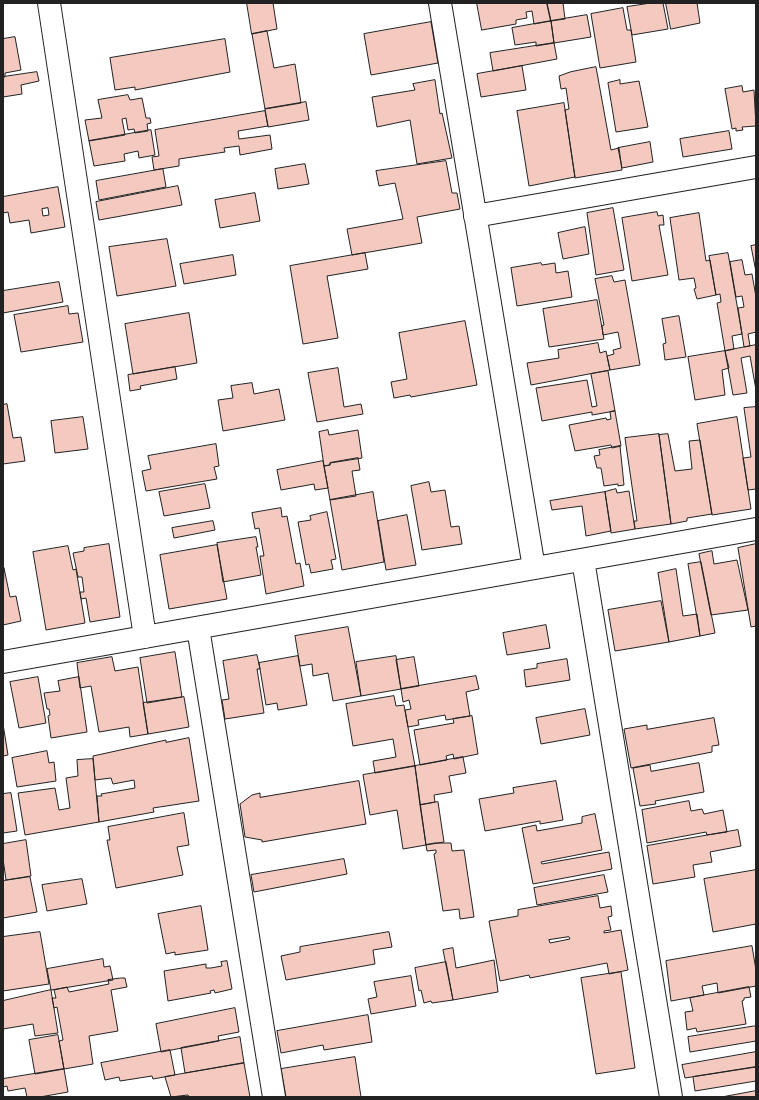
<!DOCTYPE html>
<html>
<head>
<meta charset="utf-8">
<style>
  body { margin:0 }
  #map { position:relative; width:759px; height:1100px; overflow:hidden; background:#fff; font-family:Ubuntu,sans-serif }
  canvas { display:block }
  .frame { position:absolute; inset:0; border:4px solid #222; pointer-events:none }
</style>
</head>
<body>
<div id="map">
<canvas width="759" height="1100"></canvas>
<div class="frame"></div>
</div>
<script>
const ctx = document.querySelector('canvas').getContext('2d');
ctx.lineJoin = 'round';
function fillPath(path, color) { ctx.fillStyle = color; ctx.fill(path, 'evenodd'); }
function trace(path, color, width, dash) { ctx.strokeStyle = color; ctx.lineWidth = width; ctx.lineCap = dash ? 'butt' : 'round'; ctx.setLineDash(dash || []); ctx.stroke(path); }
const building = new Path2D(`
  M247 3H273L277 29 252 34Z
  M477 3H547L551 21 534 24 532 11 526 12 527 18 516 20V24L482 30Z
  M547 3H563L565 19 551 21Z
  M651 3H663L668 29 632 35 627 7Z
  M666 3H697L700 23 671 29Z
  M623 8 627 30H631L636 62 600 68 591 14Z
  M587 15 591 37 554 43 551 21Z
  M551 21 554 43 536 46V42L515 45 512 28Z
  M431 22 438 63 371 75 364 34Z
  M267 31 274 68 295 64 301 103 265 109 252 34Z
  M15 37 21 70 5 73V77H3V39Z
  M225 39 230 72 135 90V87L115 90 110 58Z
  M554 43 557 59 493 71 490 53Z
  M522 66 526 90 481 97 477 74Z
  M596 67 611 150 619 148 622 170 575 178 565 110 569 109 566 88 561 89 559 76 570 72Z
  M37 72 39 81 21 85 22 94 3 97V77Z
  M435 80 440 114 442 113 452 158 417 164 410 120 377 127 372 97 415 90 413 84Z
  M620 80V84L639 81 648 127 616 132 608 83Z
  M742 86 743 92 754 90 756 126 742 127 743 130 736 131V128L732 129 725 89Z
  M128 95 130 100 142 98 146 118H150L151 123 147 124 148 131 135 133 134 129 128 130 126 118 122 119 125 135 89 141 85 120 102 118 98 100Z
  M306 102 309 120 268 127 265 109Z
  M564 103 575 177 529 186 517 111Z
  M265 111 268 126 238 131 239 139 270 135 272 149 240 155 239 146 224 148 225 152 179 159V166L154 170 152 157 159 156 155 130Z
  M151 130 155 155 139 158 138 151 124 154 125 161 94 166 89 141Z
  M729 131 732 149 683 157 680 139Z
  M650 142 653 162 622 168 618 148Z
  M446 161 452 193H457L460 209 417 217 422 243 352 255 347 229 403 219 395 183 379 186 376 171Z
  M305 164 309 184 278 189 275 169Z
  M163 169 166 187 99 200 96 181Z
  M178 186 182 205 99 220 96 202Z
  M58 187 65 227 31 233 29 220 10 223 8 212 3 213V197ZM48 208 49 215 43 216 42 209Z
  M255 193 260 221 220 228 215 200Z
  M613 208 624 270 596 275 587 213Z
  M657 212 658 216 663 215 664 225H659L668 275 632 281 622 218Z
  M699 213 706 261 710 260 716 295 697 299 694 289 696 288 694 278 679 280 670 218Z
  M585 227 589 254 563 259 558 233Z
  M167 239 176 286 117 296 109 247Z
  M756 245V272L751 246Z
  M365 253 368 269 327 276 338 338 303 344 290 266Z
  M728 253 742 334 732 336 734 349 725 351 717 303 721 302 720 294 716 295 709 256Z
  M233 255 236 275 184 284 180 264Z
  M742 260 745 275 752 274 756 297V332L748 334 750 346 744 347 738 308 744 307 742 296 736 297 730 262Z
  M541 263 542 265 555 263 556 273 568 271 572 297 517 306 511 268Z
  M612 276 614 282 625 280 640 365 610 370 607 356 614 354 613 350 621 348 618 332 603 335 602 326 604 325 595 279Z
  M59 282 63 302 3 313V291Z
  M597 300 604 339 549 347 543 309Z
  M68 306 69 314 78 313 83 342 21 352 14 315Z
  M189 313 197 363 133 374 125 324Z
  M679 316 686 357 665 360 663 344 666 343 662 319Z
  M465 321 477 385 411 397 410 395 394 398 391 382 407 379 399 333Z
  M598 343 600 353 606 351 610 370 531 385 527 363 559 358 558 350Z
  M756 345V390L750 356 741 358 747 393 733 395 725 351Z
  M725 351 729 368 722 370 725 395 695 400 688 357Z
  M175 367 177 379 140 386 141 389 130 391 128 375Z
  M338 368 344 407 361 404 363 414 317 422 308 373Z
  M608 371 615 411 592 415V412L542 421 536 388 587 380 592 407 597 406 591 374Z
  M252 383 254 394 279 389 285 420 223 431 218 400 233 398 231 386Z
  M7 404 13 438 21 437 25 461 3 464V405Z
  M756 407V489L748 490 743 458 751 457 744 408Z
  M615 411 621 446 612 448 611 445 575 451 569 425 606 418 607 420 611 419 610 412Z
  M83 417 88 449 55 453 51 421Z
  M737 417 751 509 712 515 697 424Z
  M328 430 329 435 358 430 362 458 330 463V465L324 466 319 432Z
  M659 434 671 524 635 529 634 521H637L625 438Z
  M668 434 675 471 692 469 689 441 700 440 712 514 687 518V521L671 524 659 435Z
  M216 444 219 466 214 467 217 479 146 491 142 471 151 469 148 456Z
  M620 446 624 485 618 486V484L604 486 601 468H597L594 456 600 455 599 450Z
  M358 458 360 470 352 471 356 496 330 500 324 466 330 465V463Z
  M323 461 328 488 315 490 314 484 281 490 277 470Z
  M429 482 431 492 445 490 451 527 459 526 462 544 422 550 411 486Z
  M205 484 210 508 164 516 159 492Z
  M616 489 617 493 629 491 635 529 611 533 605 492Z
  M373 492 384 562 342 570 330 500Z
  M605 492 611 531 586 536 582 506 552 510 550 501Z
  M281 508 282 517 287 516 296 564 300 563 304 586 266 594 260 556H264L259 528 255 529 252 513Z
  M327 512 336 559 331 560 333 569 311 573 309 564 306 565 298 522 311 520 310 516Z
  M407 515 416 565 386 570 378 521Z
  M213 521 215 530 174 538 172 528Z
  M256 537 258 547H256L261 575 223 582 217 543Z
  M109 544 120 617 90 622 86 598 81 599 80 592H84L82 577H78L73 553 84 551V548Z
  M756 544V626L751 627 738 548Z
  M217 545 227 599 169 609 160 555Z
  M68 546 73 570 76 569 85 623 46 630 33 552Z
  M712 551 714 564 737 560 748 610 711 615 699 554Z
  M701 562 715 633 700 636 688 564Z
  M4 568 10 597 16 596 21 621 3 625Z
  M676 569 683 616 697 614 700 636 669 642 658 573Z
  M661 601 669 642 615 651 608 610Z
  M546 625 550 648 507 655 503 633Z
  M348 627 361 696 333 701 328 673 313 676 312 664 300 666 295 636Z
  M175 652 182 697 147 703 140 658Z
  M257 655 260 669H257L264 713 225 719 222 700 229 699 223 661Z
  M298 656 307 705 278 710 277 703 266 705 259 663Z
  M396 656 401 689 361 696 356 662Z
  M112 657 115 671 138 667 148 734 130 737 129 727 99 732 91 686 80 688 77 663Z
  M414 657 419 686 401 689 396 660Z
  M567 659 570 680 526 687 524 670 537 668V664Z
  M476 676 479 689 466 692 470 716 446 720 445 715 418 720 419 725 408 727 405 710 411 709 409 700 403 702 401 689Z
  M38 677 46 723 19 728 10 682Z
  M79 677 87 732 51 738 48 716 50 715 49 709H47L44 693 60 691 58 681Z
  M394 696 396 706 404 705 415 766 375 773 373 761 396 757 393 739 353 746 346 704Z
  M184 697 189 727 148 734 143 703Z
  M585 709 590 735 541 744 536 718Z
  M472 716 478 754 454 759 453 754 446 756 447 760 420 765 414 730 454 723 453 719Z
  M714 718 719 745 712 746V752L631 768 624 729 647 725V729Z
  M3 724 8 755 3 756Z
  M189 738 199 801 153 808 154 812 99 822 97 796H102L101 794 135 788 134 780 113 784 111 778 95 780 93 756 166 740V742Z
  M47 751 49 763 54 762 56 781 17 787 12 758Z
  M463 757 466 773 449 776 452 792 434 795 435 802 420 805 415 766Z
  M93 759 99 822 25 835 18 793 55 788 59 810 70 808 66 778 78 776 77 760Z
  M699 763 704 792 655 801 656 804 640 806 633 768 650 765 651 771Z
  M415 766 426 845 403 849 397 810 370 815 363 775Z
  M359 781 366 824 262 842V840L245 837 240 804 252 795 260 793V797Z
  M556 781 563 820 540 824V821L485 831 479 799 514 793 513 788Z
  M11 793 17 831 3 833V794Z
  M689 801 691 811 702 809 704 814 723 810 727 832 707 835 706 832 647 843 642 810Z
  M438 802 444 842 426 845 420 805Z
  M184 813 189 845 177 847 183 875 116 888 107 840H110L108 827Z
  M595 814 602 850 541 862 542 864 609 852 612 869 533 884 522 828 536 825 537 831 582 823V817Z
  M738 830 741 846 710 852 712 862 693 865 695 877 653 884 647 846Z
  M26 840 31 876 6 880 3 859V844Z
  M435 843H451L452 851 464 850 474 917 460 919 459 909 443 911 434 854 436 853V850L427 851 426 845Z
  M344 859 347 874 254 892 251 875Z
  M756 870V924L713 932 704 879Z
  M604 875 608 892 537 905 534 888Z
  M30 877 37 912 3 918V881Z
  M82 879 87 904 47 911 42 885Z
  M598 896 600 908 611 906 612 916 608 917 611 930 604 931V933L621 930 628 970 609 974 607 963 530 978 529 975 500 981 489 921 518 916V910ZM569 937 570 939 550 943 549 940Z
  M201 906 208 950 175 955V952L166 954 158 914Z
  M40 932 49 984 3 991V937Z
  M389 932 392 947 373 950 375 964 286 980 281 956 300 952V947Z
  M752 946 756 970V986L718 993 717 983 702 986 704 995 671 1001 666 961Z
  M453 948 456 968 494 960 498 992 453 1000 443 950Z
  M103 959 104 967 110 966 113 980 51 990 47 969Z
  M227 961 232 989 215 993 214 990 210 991 211 993 168 1001 164 971 206 964V968H211L222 966 221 962Z
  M446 962 453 1000 432 1003 431 1001 424 1003 421 990 419 991 415 968Z
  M621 972 635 1068 596 1074 581 978Z
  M411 976 416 1006 371 1014 368 999 377 997 374 982Z
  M121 978H125L127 987 111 990 118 1031 89 1036 93 1064 64 1069 59 1041 63 1040 57 1007 54 1008 52 998H56L54 990 67 987 69 992 109 984 108 980Z
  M749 987 751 997 744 998V1000L742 1001 746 1024 697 1032 696 1028 687 1030 685 1012 693 1011 690 998Z
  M51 990 58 1033 35 1036 33 1024 3 1029V1001Z
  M235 1008 239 1032 218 1036 219 1041 161 1052 156 1024Z
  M368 1015 372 1042 324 1050 323 1045 281 1053 277 1031Z
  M754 1026H756V1041L690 1052 688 1037Z
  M58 1035 64 1069 35 1074 29 1040Z
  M240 1037 244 1063 185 1073 181 1048Z
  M170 1050 175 1075 153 1079 152 1076 120 1081 119 1077 105 1080 101 1063Z
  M756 1052V1067L685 1078 682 1065Z
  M355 1057 361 1097H286L281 1069Z
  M244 1063 250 1097H189L188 1095 171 1097 165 1077Z
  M756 1067V1081L695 1091 693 1077Z
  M64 1069 68 1092 40 1097H27L25 1088 8 1091 7 1086 3 1087V1079Z
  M756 1091V1097H722Z`);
fillPath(building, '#f3c9c0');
trace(building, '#222', 1);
const minor = new Path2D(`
  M49 3 145 637
  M440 3 534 568
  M475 216 756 167
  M583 560 671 1097
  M198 628 274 1097
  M3 662 756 529`);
trace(minor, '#222', 24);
trace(minor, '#fff', 22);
</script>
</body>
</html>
